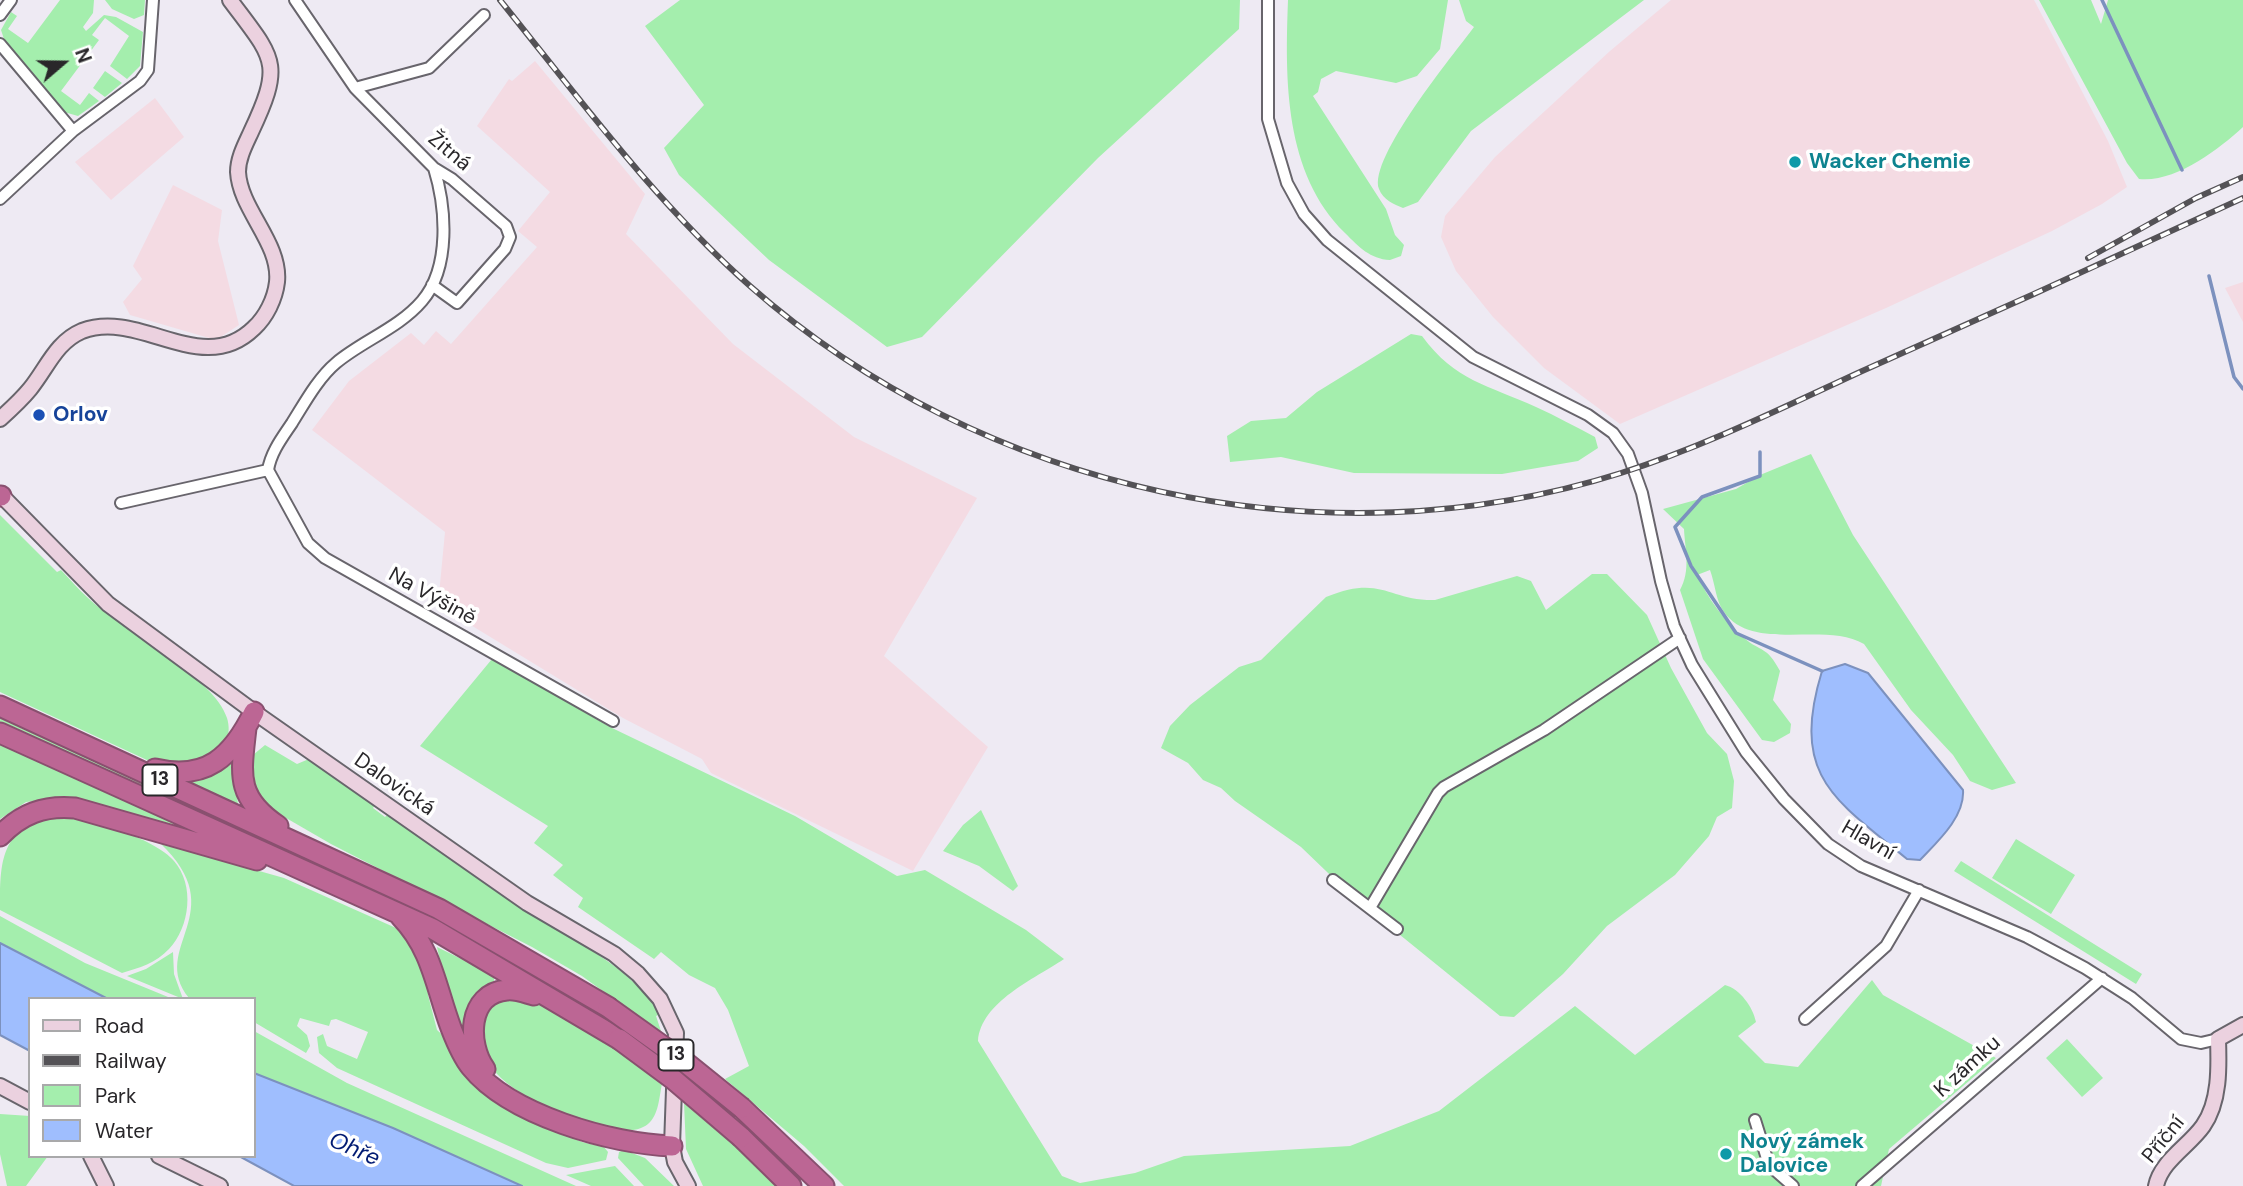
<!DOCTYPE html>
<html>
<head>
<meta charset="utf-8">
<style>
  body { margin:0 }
  #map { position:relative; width:2243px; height:1186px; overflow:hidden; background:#eeeaf3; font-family:"DM Sans",sans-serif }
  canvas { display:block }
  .legend { position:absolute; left:28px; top:997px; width:228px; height:161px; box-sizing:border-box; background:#fff; border:2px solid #a9a9aa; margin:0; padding:9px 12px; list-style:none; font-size:21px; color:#29272a }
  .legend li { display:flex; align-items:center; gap:14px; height:35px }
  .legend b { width:35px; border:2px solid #a9a9aa }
  .north { position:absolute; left:28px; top:28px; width:70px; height:70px; -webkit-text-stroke:5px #fff; paint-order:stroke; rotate:70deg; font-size:19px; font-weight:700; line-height:28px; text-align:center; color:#29272a }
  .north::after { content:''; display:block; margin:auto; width:24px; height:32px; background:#29272a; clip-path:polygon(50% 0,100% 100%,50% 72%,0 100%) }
</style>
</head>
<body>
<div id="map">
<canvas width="2243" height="1186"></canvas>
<ul class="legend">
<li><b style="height:9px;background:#ebd1df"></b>Road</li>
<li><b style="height:9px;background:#545256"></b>Railway</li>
<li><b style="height:19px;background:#a4eead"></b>Park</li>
<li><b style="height:19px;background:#9fbefe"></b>Water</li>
</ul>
<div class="north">N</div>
</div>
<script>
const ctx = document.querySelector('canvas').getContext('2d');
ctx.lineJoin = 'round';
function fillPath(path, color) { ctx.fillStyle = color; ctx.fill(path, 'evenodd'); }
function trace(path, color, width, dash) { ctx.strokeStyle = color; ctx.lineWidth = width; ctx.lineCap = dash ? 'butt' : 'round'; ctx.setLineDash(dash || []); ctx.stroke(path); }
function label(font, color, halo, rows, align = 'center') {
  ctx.font = font + ' "DM Sans",sans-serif'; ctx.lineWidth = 7; ctx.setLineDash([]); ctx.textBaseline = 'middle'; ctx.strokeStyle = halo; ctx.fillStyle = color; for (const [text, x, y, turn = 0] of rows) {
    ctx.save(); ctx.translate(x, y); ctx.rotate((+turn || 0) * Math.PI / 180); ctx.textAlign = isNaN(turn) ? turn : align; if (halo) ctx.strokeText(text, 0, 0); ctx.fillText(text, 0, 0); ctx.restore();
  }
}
fillPath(new Path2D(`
  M1671 0H2034L2108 141 2127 187 2102 204 2052 231 1886 308 1620 424 1544 368 1493 317 1456 271 1441 237 1445 216 1495 157 1610 51Z
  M535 61 645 194 626 234 733 344 854 437 977 498 884 656 988 747 913 871 711 773 702 759 623 718 438 605 445 532 312 430 349 381 411 333 424 345 436 331 451 344 537 247 518 231 550 192 477 126 509 79 512 81Z
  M155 98 184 137 111 200 75 162Z
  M173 185 222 210 218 241 239 325 216 340 130 315 123 302 142 279 133 266Z
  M2243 282V322L2225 288Z`), '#f4dbe3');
fillPath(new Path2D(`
  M60 0H94L93 13 83 27 86 31 104 15 116 17 143 32 140 66 127 79 110 66 129 36 105 18 92 35 99 40 61 91 80 105 89 93 99 101 78 116 64 112 4 39 1 30 11 12 17 16 8 29 28 43Z
  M105 0H145L144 15 134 19 112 9Z
  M680 0H1240L1239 29 1098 158 922 337 887 347 769 260 679 175 664 148 704 105 645 26Z
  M1288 0H1448L1440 49 1417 76 1396 83 1336 71 1321 79 1318 92 1313 96 1386 209 1395 235 1404 245 1401 256 1390 260C1370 259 1359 247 1345 233 1284 173 1285 80 1288 0Z
  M1459 0H1644L1471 131 1418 202 1403 208C1394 204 1383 200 1379 189 1368 158 1454 54 1474 27L1466 21Z
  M2039 0H2091L2101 24 2108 0H2243V127C2218 150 2175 183 2139 179L2127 163Z
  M105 71 122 83 105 97 93 88Z
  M1411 334 1422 336C1455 381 1488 385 1536 407 1556 416 1576 427 1595 437L1598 448 1578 461 1502 474 1354 473 1281 457 1230 462 1227 436 1251 421 1286 418 1317 392Z
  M1811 454 1853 535 2016 783 1992 790 1970 781 1953 755 1911 710 1864 644C1824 621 1753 653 1724 612 1716 602 1715 583 1710 570L1697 575C1709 600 1723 619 1744 638 1762 653 1766 645 1780 671L1773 700 1791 724 1790 733 1774 742 1762 740 1703 659 1680 590C1691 570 1685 550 1684 529L1663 509 1736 489 1760 475Z
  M0 515 57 572 61 570C70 579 78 589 87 597 120 629 214 676 227 718 237 752 200 764 173 766 165 766 155 762 147 760L0 692Z
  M1592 574H1607L1647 615 1671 668 1707 733 1727 754 1734 781 1732 808 1717 817 1709 836 1675 875 1607 926 1563 974 1514 1017 1500 1016 1352 896 1301 847 1235 801 1221 788 1203 780 1188 763 1161 748 1170 726 1190 705 1239 667 1261 660 1326 597C1382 574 1388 601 1435 600L1517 576 1531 581 1546 610Z
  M492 659 610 727 795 816 897 876 925 870 1026 930 1064 959C1034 979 981 1002 978 1041L1062 1176 1080 1183 1135 1173 1184 1156 1350 1146 1439 1111 1575 1006 1635 1055 1725 985C1740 989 1753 1007 1756 1022L1738 1036 1765 1063 1798 1067 1872 980 1883 995 1996 1058 1889 1149 1881 1186H844L804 1146 725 1079 749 1066 728 1010 715 988 689 975 661 952 654 959 578 907 583 898 553 875 563 865 534 843 548 826 420 746Z
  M0 717 450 925 548 979H540L448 930 0 724Z
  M0 743 221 843 67 797 26 802 0 819Z
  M265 745 297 764 309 759 375 805 373 808 385 817 388 814C434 846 479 879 525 910 577 945 625 961 660 1014L656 1016 662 1034 582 976 532 947 331 844 274 811 260 799 249 774 253 755Z
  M232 759 238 804 190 783 189 781Z
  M981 810 1018 886 1013 891 979 866 943 851 963 825Z
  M56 817C86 817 155 838 174 861 195 885 190 927 169 949 156 963 139 968 122 973L0 910C0 862 0 826 56 817Z
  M2016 839 2075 875 2051 914 1992 878Z
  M160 843 284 878 396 928 408 937 432 990 428 995 437 1030 541 1124 582 1142 604 1147 608 1152 606 1160 568 1168 546 1163 337 1068 319 1053 317 1037 323 1034 327 1046 357 1059 368 1032 336 1019 331 1020 329 1026 300 1018 297 1026 307 1035 310 1046 306 1053 254 1022V999L189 998C148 947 234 913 160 843Z
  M1961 861 2142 974 2136 984 1954 871Z
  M0 916 85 963 173 999H108L0 943Z
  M437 947 494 975V981C471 994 463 1016 465 1041L454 1024Z
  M173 952 174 974 183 999 127 976 146 969Z
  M506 995C566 1007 614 1048 662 1084 659 1097 659 1115 648 1124 617 1149 514 1099 492 1068 486 1058 485 1049 483 1037 480 1016 488 1006 506 995Z
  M254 1031 347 1083 576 1186H522L395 1130 254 1073Z
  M2067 1039 2103 1078 2082 1097 2046 1058Z
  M684 1103 771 1176 781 1186H703L686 1149Z
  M0 1114 30 1116V1156H48L26 1186H7L0 1154Z
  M624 1150 645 1158 674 1186H644L618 1158 619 1152Z
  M615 1166 634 1186H591L566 1175Z`), '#a4eead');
const water = new Path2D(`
  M1845 664 1868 673 1963 790C1965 817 1937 842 1920 860L1907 859C1834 799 1790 776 1822 671Z
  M0 943 108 999H30V1051L0 1035Z
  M254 1073 393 1128 522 1186H294L239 1156H254Z`);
fillPath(water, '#9fbefe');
trace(water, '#7c91be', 2);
trace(new Path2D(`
  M2102 0 2182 170
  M2209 276 2234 377 2243 389
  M1760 452V476L1702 497 1675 527 1691 566 1736 633 1822 671`), '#7c91be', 3.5);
const street = new Path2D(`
  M295 0 355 88 434 168 452 179 506 226 510 237 505 249 457 303 432 285
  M1268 0V119L1287 183 1304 214 1327 240 1473 357 1588 415 1613 433 1628 454 1642 493 1661 581 1674 626 1692 665 1746 752 1784 799 1828 844 1861 866 2027 937 2085 968 2132 998 2181 1039 2201 1043 2218 1039
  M0 15 11 0
  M0 44 73 131
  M355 88 429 68 484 15
  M434 168C446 207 451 267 422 301 399 328 362 341 336 363 318 378 304 404 292 423 282 438 271 452 268 470L308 543 325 558 613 721
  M0 199 73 131 140 81 148 70 153 0
  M121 503 268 470
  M1333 880 1397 929
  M1370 908 1438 793 1444 787 1544 730 1680 638
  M1805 1019 1886 946 1919 890
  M1755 1120 1769 1165 1793 1186
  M1862 1186 2102 978`);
const secondary = new Path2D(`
  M0 419C10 410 21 400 30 389 47 368 56 342 82 331 141 309 202 379 254 328 266 317 275 299 277 282 281 243 240 210 238 172 238 158 245 145 251 132 284 62 274 59 230 0
  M0 494 108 604 254 712 527 903 614 954 638 974 660 999 676 1033 672 1146 675 1162 688 1186
  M0 1086 30 1102
  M91 1156 106 1186
  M159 1156 220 1186
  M2156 1186C2161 1161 2189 1146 2203 1126 2220 1102 2219 1067 2218 1039L2243 1025`);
const highway = new Path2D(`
  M0 496H1
  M0 706 439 909 608 1007
  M246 728C241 774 235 797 278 826
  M0 733 433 929 619 1039
  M155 769C206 781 232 757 254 712
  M0 836C21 814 44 805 75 808L257 860
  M401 917C432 949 436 988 451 1028 456 1041 462 1056 471 1067 510 1115 611 1144 672 1146
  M485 1069C467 1044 467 993 507 990 516 989 526 993 534 995
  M742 1108 824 1186
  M741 1137 791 1186`);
trace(street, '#68656c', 14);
trace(secondary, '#68656c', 18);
trace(highway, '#89506f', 23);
trace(street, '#fff', 10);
trace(secondary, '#ebd1df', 14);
trace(highway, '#bc6694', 19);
const rail = new Path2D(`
  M500 0C579 98 655 202 750 286 982 491 1324 567 1621 473 1703 447 1782 408 1860 372 1988 315 2116 257 2243 198
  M2088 258 2196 198 2243 177`);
trace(rail, '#545256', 6);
trace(rail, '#fff', 3.5, [10]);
const highwayBridge = new Path2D(`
  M608 1007 685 1062 742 1108
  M619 1039 673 1079 741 1137`);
trace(highwayBridge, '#89506f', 23, []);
trace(highwayBridge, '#bc6694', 19);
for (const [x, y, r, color] of [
  [1795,162,7,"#0f9aa8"],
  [39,415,7,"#1a4fb4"],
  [1726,1154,7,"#0f9aa8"]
]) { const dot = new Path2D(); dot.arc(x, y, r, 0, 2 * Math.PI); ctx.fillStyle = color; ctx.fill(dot); trace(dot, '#fff', 2.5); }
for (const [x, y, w] of [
  [160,780,35],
  [676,1055,35]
]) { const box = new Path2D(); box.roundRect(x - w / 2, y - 15.5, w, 31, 5); ctx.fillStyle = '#fff'; ctx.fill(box); trace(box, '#29272a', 2); }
label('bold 19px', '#29272a', null, [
  ["13",160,780],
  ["13",676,1055]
]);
label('21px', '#29272a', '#fff', [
  ["Žitná",449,152,40],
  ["Na Výšině",432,597,29],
  ["Dalovická",394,785,35],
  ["Hlavní",1868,841,30],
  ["K zámku",1968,1067,-42],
  ["Příční",2164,1140,-51]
]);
label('bold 21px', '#0d838f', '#fff', [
  ["Wacker Chemie",1809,162],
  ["Nový zámek",1740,1142],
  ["Dalovice",1740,1166]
], 'left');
label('bold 21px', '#164399', '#fff', [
  ["Orlov",53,415]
], 'left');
label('italic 23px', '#021b73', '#fff', [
  ["Ohře",354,1150,23]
]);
</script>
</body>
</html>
